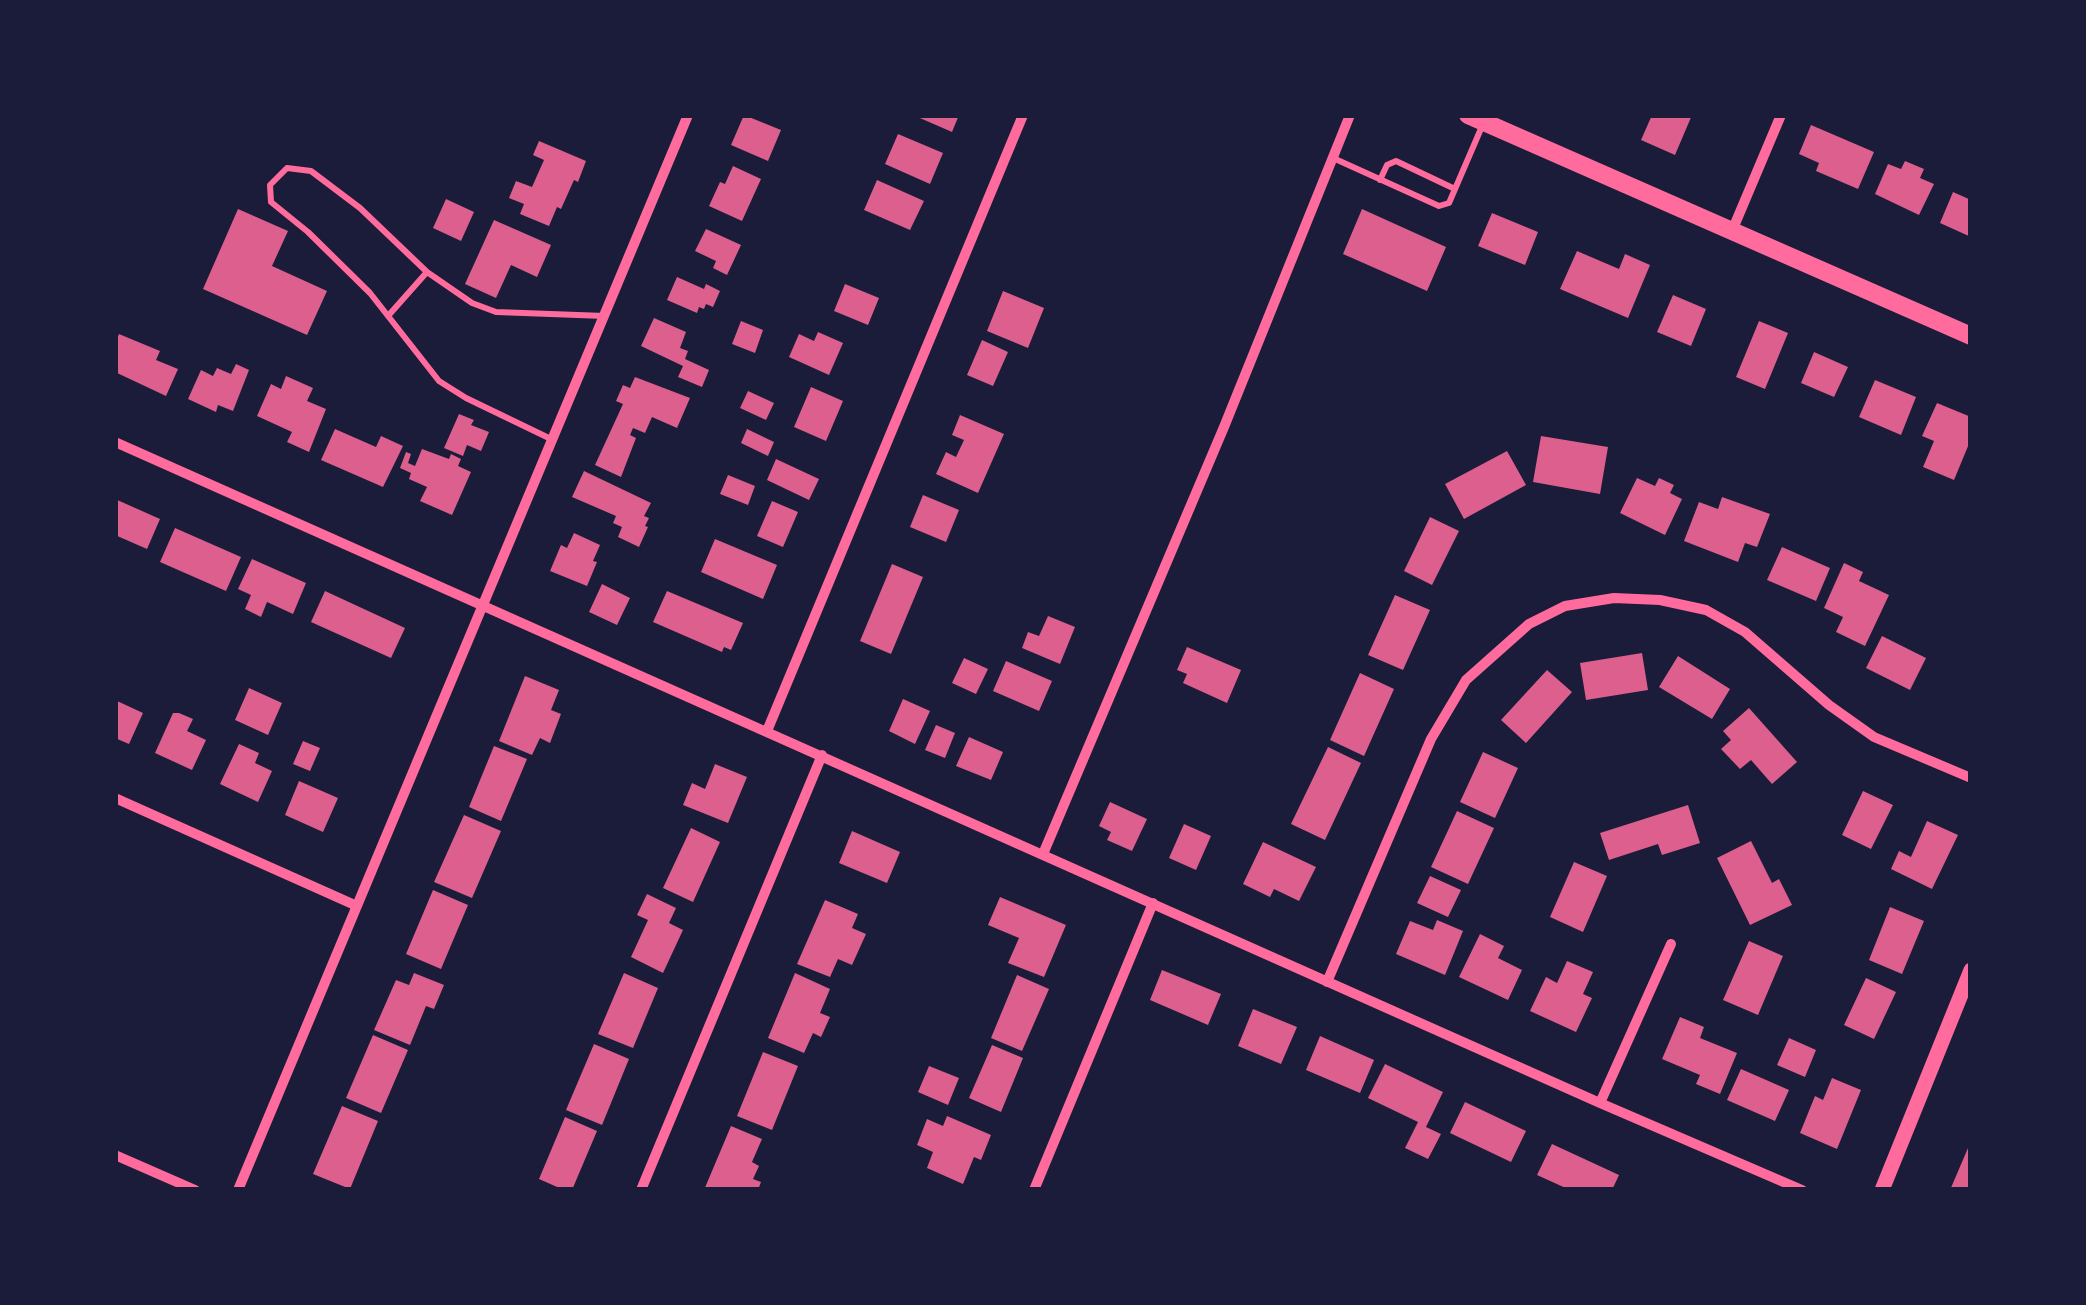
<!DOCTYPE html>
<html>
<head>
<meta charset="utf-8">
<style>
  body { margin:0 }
  #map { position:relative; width:2086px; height:1305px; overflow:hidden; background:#1b1b3a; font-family:"Libre Baskerville",serif }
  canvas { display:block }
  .frame { position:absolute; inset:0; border:118px solid #1b1b3a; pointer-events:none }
</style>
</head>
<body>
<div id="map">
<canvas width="2086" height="1305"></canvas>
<div class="frame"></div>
</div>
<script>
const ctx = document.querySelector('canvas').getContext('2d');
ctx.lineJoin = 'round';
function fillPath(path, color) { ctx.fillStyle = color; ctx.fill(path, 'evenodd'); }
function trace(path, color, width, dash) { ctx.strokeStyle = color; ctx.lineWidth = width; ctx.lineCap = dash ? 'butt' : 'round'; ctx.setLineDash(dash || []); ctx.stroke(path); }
fillPath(new Path2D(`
  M744 115 781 130 768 161 731 145Z
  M913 115H959L952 132Z
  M1652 115H1692L1675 155 1641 140Z
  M1811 125 1874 152 1858 189 1816 171 1819 163 1799 154Z
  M898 134 943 153 930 184 885 164Z
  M539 141 586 161 578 182 574 180 561 209 557 207 549 226 520 214 524 204 509 198 516 181 532 187 544 160 533 155Z
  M1905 161 1924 169 1920 178 1934 184 1919 215 1875 194 1888 164 1901 169Z
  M733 166 761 179 742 221 709 206 720 182 725 184Z
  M877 180 924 201 910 230 864 210Z
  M1953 192 1971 200V237L1940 223Z
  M446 199 474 212 461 241 433 228Z
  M238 209 288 231 272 266 327 291 307 335 203 289Z
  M1362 209 1446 247 1427 291 1343 254Z
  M1492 213 1538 232 1525 265 1478 246Z
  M494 220 551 245 537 277 511 265 496 298 465 284Z
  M706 229 741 245 727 275 713 268 716 261 695 251Z
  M1577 251 1619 269 1625 254 1650 265 1628 318 1560 289Z
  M677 277 704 289 706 284 720 291 713 307 706 304 704 309 699 307 697 313 667 300Z
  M845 284 879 298 868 325 834 311Z
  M1003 291 1044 308 1028 348 987 331Z
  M1673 295 1706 309 1691 346 1657 332Z
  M654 318 686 332 680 348 688 351 685 359 709 370 702 387 678 377 683 366 641 346Z
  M741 321 763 330 755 353 732 344Z
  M1759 321 1788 333 1765 389 1736 377Z
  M818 332 843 343 829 375 789 357 799 334 814 341Z
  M119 334 160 351 156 360 178 369 166 396 115 372V344Z
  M982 340 1008 352 993 386 967 375Z
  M1814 352 1848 367 1834 397 1801 383Z
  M236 364 249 370 233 411 218 405 216 412 188 399 201 370 213 376 217 368 231 374Z
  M286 376 313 388 307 401 326 409 309 452 287 442 292 432 257 416 271 384 281 389Z
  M635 377 690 398 677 428 652 417 645 433 633 428 630 435 636 438 621 477 595 465 623 404 616 401 623 385 630 388Z
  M1875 380 1916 397 1901 435 1859 417Z
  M811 387 843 401 826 441 794 427Z
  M748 391 774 403 766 420 740 408Z
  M1937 403 1971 417V439L1954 480 1923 467 1934 441 1922 436Z
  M459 414 474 420 471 425 489 432 481 451 467 445 463 456 444 448Z
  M960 415 1004 434 978 493 936 474 946 452 956 457 964 440 952 435Z
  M335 429 376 447 381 436 403 446 383 487 321 460Z
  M747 429 774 442 768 456 741 443Z
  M1541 436 1608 447 1600 494 1533 482Z
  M422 449 449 459 451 454 461 459 458 466 471 472 452 515 420 501 427 487 409 479 411 473 400 468 406 452 411 454 408 463 415 466Z
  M1507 451 1526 485 1464 519 1445 484Z
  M776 459 819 479 809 500 767 480Z
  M584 471 651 503 644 516 649 518 645 526 648 527 639 547 618 537 622 527 613 523 616 516 572 497Z
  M728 475 755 486 748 505 720 494Z
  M1637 478 1655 486 1659 478 1674 485 1670 493 1682 499 1665 535 1620 513Z
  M923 495 959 510 946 542 910 527Z
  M1722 497 1770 514 1757 547 1745 543 1738 562 1684 541 1699 502 1718 509Z
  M115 499 160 519 147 549 115 535Z
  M772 501 798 512 783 547 757 536Z
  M1430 517 1459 531 1432 585 1404 571Z
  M175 528 241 557 226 591 160 562Z
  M574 533 600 545 593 561 597 562 587 586 550 571 561 545 567 548Z
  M715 539 777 565 763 599 701 572Z
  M1782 547 1830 568 1816 601 1767 580Z
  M252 559 306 583 293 614 267 602 261 617 245 609 251 595 238 589Z
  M1844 563 1863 572 1859 581 1889 595 1865 646 1836 632 1843 617 1824 608Z
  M892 564 923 577 891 654 860 641Z
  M602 584 630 598 617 625 589 612Z
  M325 591 405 628 391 658 311 622Z
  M667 591 743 623 731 650 724 647 722 652 653 622Z
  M1395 595 1430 610 1403 670 1368 655Z
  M1048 616 1075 627 1060 664 1022 648 1028 632 1039 636Z
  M1882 636 1926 658 1910 690 1866 668Z
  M1187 647 1241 670 1227 703 1183 683 1187 674 1177 670Z
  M1642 653 1648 690 1586 700 1580 663Z
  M1678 656 1730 689 1712 719 1659 687Z
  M964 658 988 669 976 694 952 683Z
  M1006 661 1052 681 1039 711 993 691Z
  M1547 670 1572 692 1526 743 1501 720Z
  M1360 673 1394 689 1364 756 1330 740Z
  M525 676 559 690 551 710 561 714 550 743 540 738 532 755 499 741Z
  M249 688 282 703 268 735 235 720Z
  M903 699 930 711 915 744 889 731Z
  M115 700 143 713 129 744 115 738Z
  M1749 708 1797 762 1772 784 1751 760 1740 769 1721 749 1731 740 1723 731Z
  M173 713H179L193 719 187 731 206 740 192 770 155 753Z
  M936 725 955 733 945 758 925 750Z
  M969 737 1003 752 991 780 956 766Z
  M303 741 320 748 310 771 293 764Z
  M239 744 259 753 255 763 272 771 258 802 220 784Z
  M494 746 527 759 501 821 469 807Z
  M1328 747 1361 763 1325 840 1291 824Z
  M1483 752 1518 768 1495 818 1460 802Z
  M715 764 747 777 728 823 683 805 692 783 705 789Z
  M299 781 338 798 323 832 285 815Z
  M1863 791 1893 805 1871 849 1842 835Z
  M1110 802 1147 819 1132 851 1107 840 1111 832 1099 826Z
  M1688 805 1700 843 1662 855 1658 844 1609 860 1600 833Z
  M1457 811 1494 828 1468 884 1431 867Z
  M464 815 501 831 472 898 434 882Z
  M1927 821 1958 835 1932 889 1891 869 1899 851 1911 857Z
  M1184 824 1211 836 1196 870 1169 858Z
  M691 828 720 842 693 902 663 888Z
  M852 831 900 852 887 883 839 863Z
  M1751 841 1772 883 1779 879 1792 905 1750 925 1717 858Z
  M1263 842 1316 867 1299 901 1274 889 1270 897 1243 884Z
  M1574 862 1607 876 1583 932 1550 917Z
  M1430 876 1461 890 1448 917 1417 903Z
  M433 890 468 905 441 969 406 954Z
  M647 894 676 908 669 923 683 930 663 973 631 957 648 920 637 915Z
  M1000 897 1066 925 1044 977 1008 963 1019 938 988 925Z
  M825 900 858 914 852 928 866 934 852 965 838 959 830 977 797 964Z
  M1890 907 1924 921 1902 974 1869 960Z
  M1437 920 1463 931 1445 975 1396 954 1410 921 1433 930Z
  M1480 934 1504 946 1498 958 1522 970 1508 1000 1459 977Z
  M1749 941 1783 956 1758 1015 1723 1000Z
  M1567 961 1593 972 1583 994 1592 998 1576 1032 1530 1011 1546 977 1557 983Z
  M1162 970 1221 994 1208 1025 1150 1000Z
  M414 973 444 985 434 1009 426 1006 410 1045 374 1030 396 980 409 985Z
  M624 973 658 988 633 1048 598 1034Z
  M795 973 830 989 820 1013 830 1017 821 1037 813 1033 804 1053 768 1038Z
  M1017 975 1049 989 1022 1051 991 1038Z
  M1866 978 1896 992 1874 1039 1844 1025Z
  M1253 1009 1297 1027 1281 1064 1238 1046Z
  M1680 1017 1704 1027 1700 1038 1737 1053 1720 1094 1696 1084 1700 1075 1662 1059Z
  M373 1035 408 1050 381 1113 346 1098Z
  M1320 1036 1374 1060 1360 1093 1306 1070Z
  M1789 1038 1816 1050 1805 1077 1777 1065Z
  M594 1044 629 1059 602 1125 566 1110Z
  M992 1045 1023 1058 1001 1112 969 1098Z
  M763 1052 798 1066 772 1130 737 1116Z
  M1385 1064 1443 1092 1426 1127 1441 1134 1428 1159 1405 1148 1418 1122 1368 1098Z
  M929 1066 959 1078 948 1105 918 1092Z
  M1741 1069 1789 1090 1775 1121 1727 1100Z
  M1832 1078 1861 1090 1837 1149 1800 1133 1815 1096 1823 1100Z
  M1465 1102 1526 1131 1511 1162 1450 1133Z
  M342 1106 378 1121 350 1189 313 1174Z
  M947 1116 991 1135 981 1160 974 1157 963 1184 927 1168 933 1152 917 1145 927 1119 943 1126Z
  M565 1117 597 1131 572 1190H564L539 1179Z
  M731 1126 762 1139 752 1162 759 1166 753 1179 761 1182 758 1190H704Z
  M1971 1141V1190H1950Z
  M1552 1144 1619 1175 1612 1190H1570L1537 1175Z`), '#dd5f8e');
trace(new Path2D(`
  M1333 158 1439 206 1449 203 1483 124
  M1380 180 1387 165 1396 161 1455 189
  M388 316 427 272
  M551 439 466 398 439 381 370 293 308 232 271 202 270 185 287 168 311 171 360 208 427 272 472 303 496 312 605 316`), '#ff6b9d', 6);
trace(new Path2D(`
  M1732 231 1781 115
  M115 442 1600 1103 1802 1190
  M767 731 1023 115
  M115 798 357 906
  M1043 854 1224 427 1350 115
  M1327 982 1431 739 1466 680 1529 624 1565 606 1614 598 1660 600 1706 610 1745 632 1829 705 1874 737 1971 778
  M1600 1103 1671 944
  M115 1155 195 1190
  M238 1190 688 115
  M641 1190 822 755
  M1034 1190 1153 903`), '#ff6b9d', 10);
trace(new Path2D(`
  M1882 1190 1971 970`), '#ff6b9d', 15);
trace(new Path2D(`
  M1468 115 1971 336`), '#ff6b9d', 18);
</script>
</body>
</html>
